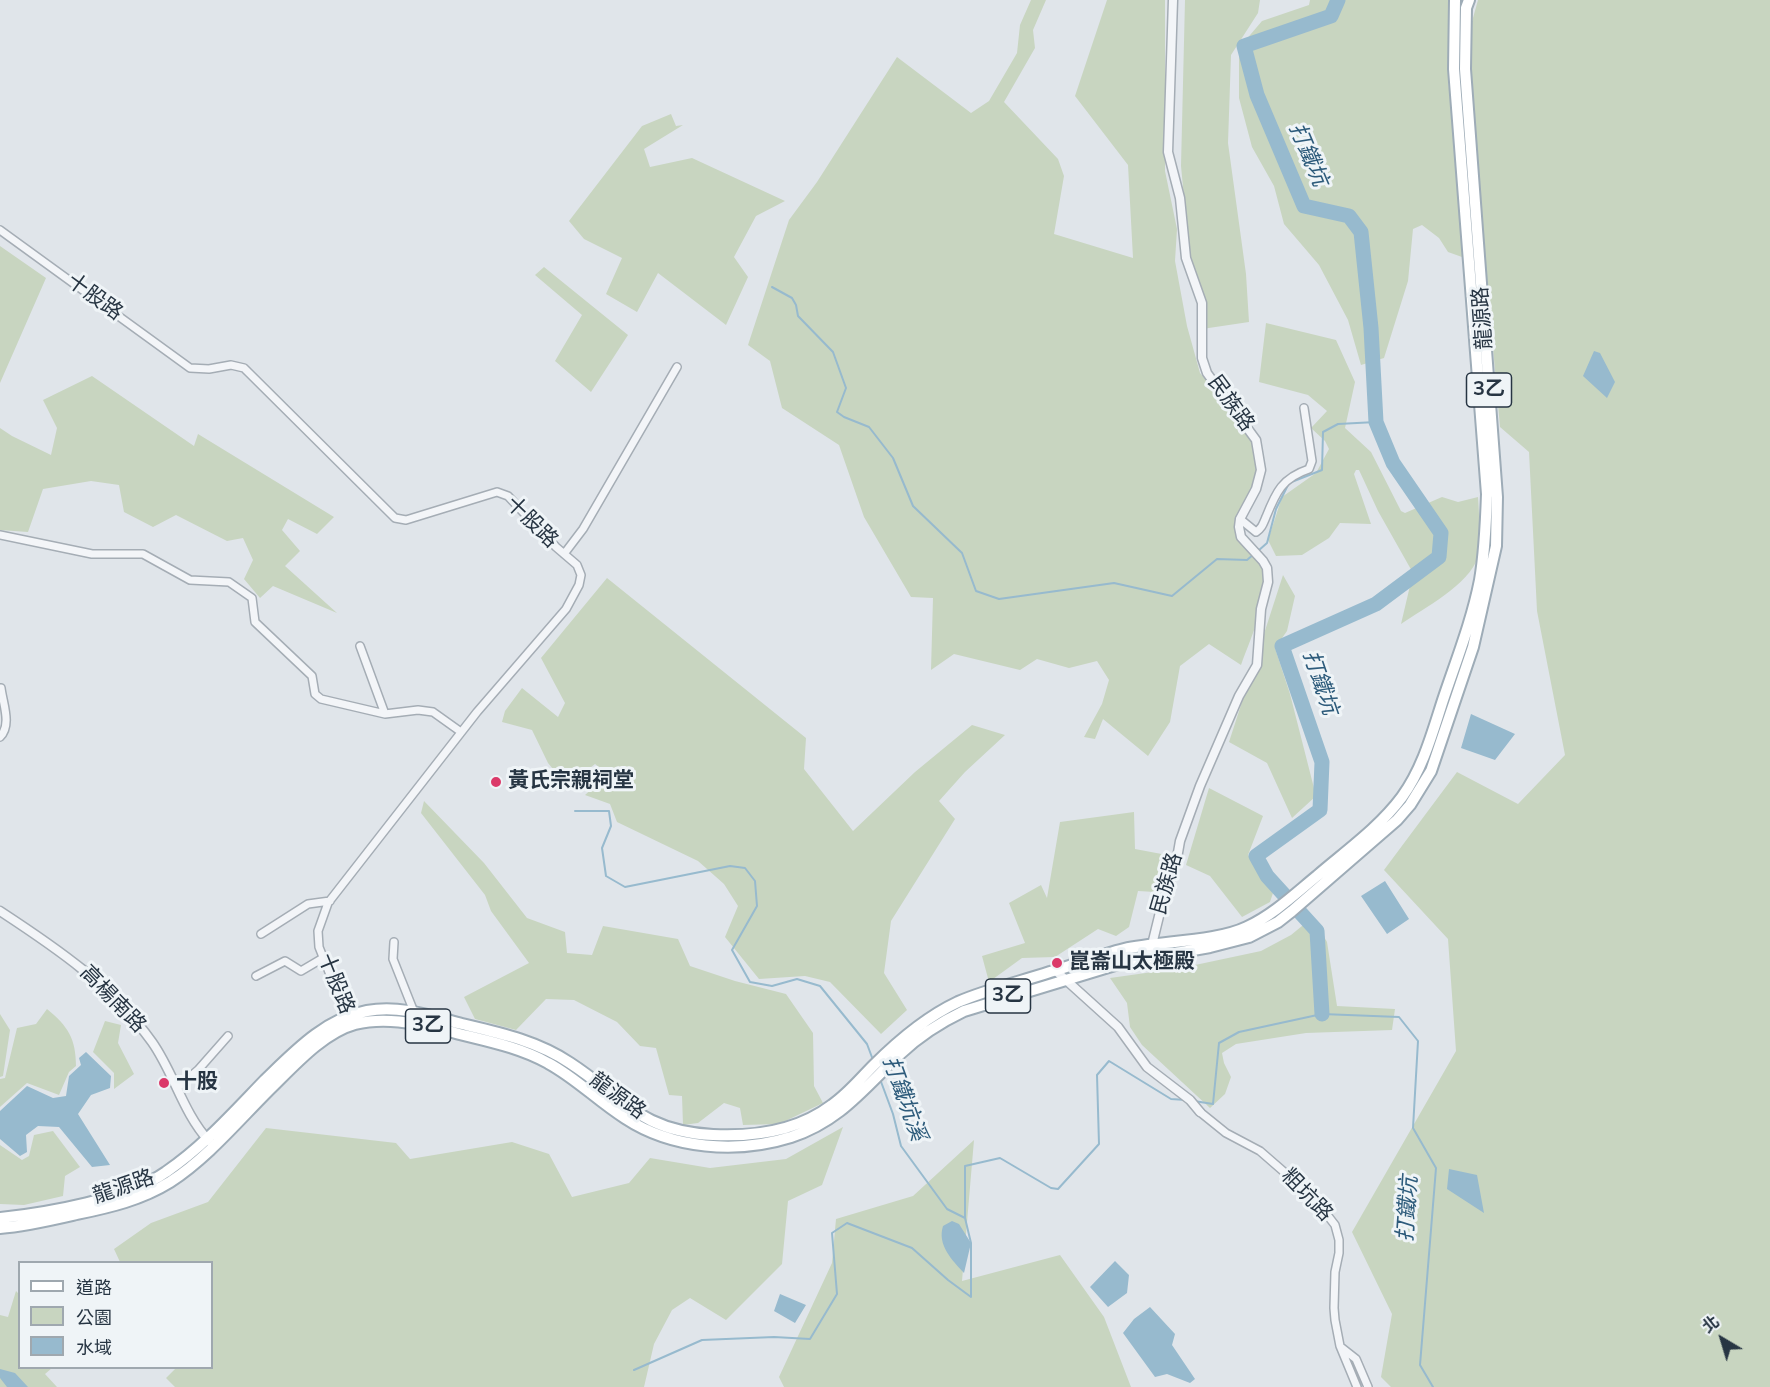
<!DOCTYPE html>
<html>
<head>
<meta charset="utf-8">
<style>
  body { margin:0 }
  #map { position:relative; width:1770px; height:1387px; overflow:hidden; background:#e0e5ea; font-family:"Nunito Sans","Noto Sans TC",sans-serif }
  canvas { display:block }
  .legend { position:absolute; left:18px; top:1261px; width:195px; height:108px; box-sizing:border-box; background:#eff4f7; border:2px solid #9fa8af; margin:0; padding:8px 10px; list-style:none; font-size:18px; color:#273543 }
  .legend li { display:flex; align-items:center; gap:12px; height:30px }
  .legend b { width:30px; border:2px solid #9fa8af }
  .north { position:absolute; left:1692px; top:1309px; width:60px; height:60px; -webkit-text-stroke:4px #eff4f7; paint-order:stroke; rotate:322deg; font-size:16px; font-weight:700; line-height:24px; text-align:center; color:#273543 }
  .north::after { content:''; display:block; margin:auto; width:21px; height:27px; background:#273543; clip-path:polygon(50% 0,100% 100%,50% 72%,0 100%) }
</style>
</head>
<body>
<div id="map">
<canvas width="1770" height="1387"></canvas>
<ul class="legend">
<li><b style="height:8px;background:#fff"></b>道路</li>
<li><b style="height:16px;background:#c8d5c0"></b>公園</li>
<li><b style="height:16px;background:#97bace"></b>水域</li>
</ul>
<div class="north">北</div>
</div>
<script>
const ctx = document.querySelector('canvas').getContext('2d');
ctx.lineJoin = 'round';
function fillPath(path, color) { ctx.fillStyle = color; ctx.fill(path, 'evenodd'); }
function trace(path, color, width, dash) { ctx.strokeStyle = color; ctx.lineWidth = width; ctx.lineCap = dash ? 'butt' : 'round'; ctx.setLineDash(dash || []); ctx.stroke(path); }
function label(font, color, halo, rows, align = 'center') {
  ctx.font = font + ' "Nunito Sans","Noto Sans TC",sans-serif'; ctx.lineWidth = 6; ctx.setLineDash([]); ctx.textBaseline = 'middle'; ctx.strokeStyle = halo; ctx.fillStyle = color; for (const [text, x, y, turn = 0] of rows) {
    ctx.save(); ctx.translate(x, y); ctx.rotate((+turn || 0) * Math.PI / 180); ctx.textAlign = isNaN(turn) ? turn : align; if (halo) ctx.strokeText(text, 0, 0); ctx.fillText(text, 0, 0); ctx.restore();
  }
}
fillPath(new Path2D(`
  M1031 0H1046L1033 30 1035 48 1004 102 1058 159 1064 176 1054 234 1133 258 1128 165 1075 96 1107 0H1165V171L1177 229 1175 261 1187 326 1200 373 1232 410 1251 439 1258 469 1238 528C1245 537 1255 547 1261 558 1275 586 1251 637 1241 665L1209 644 1180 666 1170 722 1148 756 1103 719 1095 739 1084 737 1102 704 1109 680 1097 661 1069 668 1037 659 1020 670 954 654 931 670 933 598 911 597 864 517 839 445 782 408 770 361 748 345 789 220 817 182 897 57 971 113 989 101 1017 53 1020 25Z
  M1185 0H1260L1258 13 1231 55 1228 143 1246 274 1249 322 1202 329 1189 250 1181 166Z
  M1310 0H1452L1450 4 1448 80 1460 183 1462 257 1448 252 1439 238 1422 225 1413 229 1408 281 1384 358 1361 365 1348 320 1319 265 1284 224 1274 186 1252 147 1239 98V48L1262 21 1309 5Z
  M1478 0H1770V1387H1391L1381 1377 1392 1314 1352 1232 1456 1051 1448 939 1384 870 1457 772 1518 804 1565 755 1537 611 1529 452 1500 427 1466 43Z
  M671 114 676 126 683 125 644 149 650 167 692 158 785 201 756 216 734 257 748 277 726 325 658 273 637 312 606 294 622 258 584 239 569 221 642 126Z
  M0 246 46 278 0 383Z
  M544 267 628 335 591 392 555 361 582 315 535 275Z
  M1266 323 1336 340 1355 382 1345 428 1371 452 1401 511 1405 513 1442 497 1458 502 1478 497C1479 510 1481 546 1478 557 1469 585 1424 608 1401 624L1413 573 1378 511 1359 470H1356L1354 474 1371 524 1340 523 1329 538 1302 555 1276 556 1268 540 1282 497 1316 473 1329 449 1325 441 1311 428 1327 411 1308 395 1259 382Z
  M92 376 194 446 198 434 334 517 317 534 288 519 282 530 300 551 285 566 337 613 273 586 260 598 244 579 253 560 243 538 227 541 176 515 153 527 124 512 119 485 91 481 43 489 28 532 0 530V428L12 436 51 455 57 428 43 400Z
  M1283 575 1295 596 1287 631 1275 648 1290 694 1316 796 1292 818 1267 763 1229 742Z
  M607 578 806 738 804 769 853 831 915 772 972 725 1005 735 965 772 939 801 955 819 891 921 884 973 907 1010 881 1034 830 982 805 976 759 979 725 937 738 906 724 884 698 861 617 822 610 804 585 795 608 774 595 764 567 786 548 763 532 730 502 722 505 711 522 688 558 717 565 703 541 658Z
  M1209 788 1263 816 1248 855 1273 893 1270 902 1242 917 1210 876 1186 865Z
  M424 801 484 863 527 918 565 932 567 953 592 955 603 926 678 939 690 966 735 981 786 994 813 1033 814 1086 823 1103 779 1124 743 1125 740 1108 724 1103 698 1123 683 1125 682 1096 669 1095 656 1048 640 1046 617 1022 574 1000 546 999 516 1030 475 1019 464 997 529 963 491 911 485 895 421 813Z
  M1134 812 1135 849 1167 855 1155 892 1138 891 1129 927 1116 936 1098 929 1055 957 1022 958 989 982 982 956 1025 943 1009 903 1041 885 1047 898 1060 822Z
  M1313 917 1327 942 1337 1006 1395 1009 1392 1030 1306 1033 1236 1044 1222 1053 1224 1063 1231 1077 1225 1094 1210 1108 1142 1045 1130 1027 1127 1003 1110 978 1181 968 1261 951 1291 935Z
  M47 1009C68 1026 76 1039 76 1066L69 1072 59 1095 27 1083 0 1107V1079L5 1078 17 1028 36 1024Z
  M0 1014 10 1030 3 1076 0 1077Z
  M105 1021 121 1025 118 1043 134 1074 114 1089V1073L93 1052Z
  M843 1127 822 1185 788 1201 782 1264 726 1320 690 1298 672 1310 654 1344 644 1387H175L166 1378 176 1368H212V1262H120L114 1249 151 1223 208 1202 266 1128 396 1143 410 1159 512 1142 549 1154 572 1197 629 1183 650 1158 710 1168 786 1159Z
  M53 1131 80 1167 65 1176 63 1196 24 1205 0 1204V1145L22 1160 29 1156 34 1135Z
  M974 1140 962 1281 1060 1255 1104 1317 1131 1387H784L779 1377 832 1263 836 1219 913 1196Z
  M16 1291 19 1294 20 1368H52L45 1374 57 1387H0V1315L8 1317Z`), '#c8d5c0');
fillPath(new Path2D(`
  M1594 351 1600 353 1615 382 1607 398 1583 376Z
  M1471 714 1515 734 1495 760 1461 748Z
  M1385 881 1409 919 1387 934 1361 896Z
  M86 1052 111 1076 110 1088 91 1095 78 1114 110 1165 92 1167 59 1127 38 1126 26 1135 27 1152 20 1156 0 1139V1111L27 1086 53 1098 66 1096 69 1076 81 1065 79 1058Z
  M1449 1169 1477 1175 1484 1213 1447 1189Z
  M952 1221 959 1224 971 1243 964 1273C952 1260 937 1245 943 1226Z
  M1115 1261 1129 1275 1127 1293 1108 1307 1090 1287Z
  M780 1294 806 1305 795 1323 774 1311Z
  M1150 1307 1175 1334 1172 1345 1195 1379 1190 1383 1167 1374 1155 1377 1123 1333 1134 1319Z
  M0 1369 15 1373 28 1387H7L0 1378Z`), '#97bace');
trace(new Path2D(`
  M772 287 792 298 796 305 798 316 833 352 846 388 837 412 844 417 869 427 893 458 913 506 962 553 976 591 999 599 1114 583 1172 596 1217 559 1247 560 1254 554
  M1258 551 1267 543 1276 509 1289 483 1322 470 1323 432 1338 424 1376 422
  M575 811H609L611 826 602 848 606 876 625 887 730 866 745 868 755 881 757 906 732 950 750 982 772 986 797 979 820 986 867 1044 873 1060
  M880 1079 893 1114 901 1146 947 1209 965 1218V1166L1000 1158 1051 1188 1058 1189 1099 1144 1097 1075 1109 1061 1171 1099 1186 1100
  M1194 1101 1213 1104 1219 1043 1239 1032 1322 1014 1399 1017 1418 1041 1413 1128 1436 1168 1420 1365 1433 1387
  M634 1370 702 1340 774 1337 810 1339 837 1294 832 1233 847 1223 912 1248 948 1280 971 1297V1243L965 1218`), '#97bace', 2);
trace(new Path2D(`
  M1322 1014 1317 931 1267 876 1256 856 1320 810 1322 762 1282 646 1376 604 1439 557 1441 533 1393 463 1376 422 1371 328 1361 232 1349 216 1304 206 1257 95 1244 46 1331 16 1338 0`), '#97bace', 15);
const minor = new Path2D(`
  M0 230 190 368 209 369 231 365 244 368 395 518 406 520 497 492 508 496 556 547 577 565 581 575 579 585 566 609 477 712 328 903 318 931 319 947 348 1020
  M1240 519 1256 532C1262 528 1263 524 1266 517 1276 492 1282 478 1309 469L1312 461 1304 408
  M0 535 92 554H143L190 580 229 582 252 598 255 622 312 676 315 694 321 699 385 714 418 710 433 712 461 732
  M564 554 583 529 677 367
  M360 646 385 714
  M0 737C12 725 3 704 1 688
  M261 934 308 904 330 901
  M394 942 393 959 414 1012
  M256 976 285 961 301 971 323 958
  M177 1088 198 1070 228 1036
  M1200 1112 1226 1133 1260 1151 1314 1198 1335 1225 1339 1240V1253L1335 1272 1334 1308 1335 1320 1340 1346 1357 1387
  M1342 1348 1356 1359 1368 1387`);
const tertiary = new Path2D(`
  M0 911C58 949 111 985 152 1042 174 1073 183 1113 209 1141
  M1149 957 1161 908 1176 864 1180 841 1200 786 1239 696 1257 665 1261 609 1268 582 1267 568 1263 561 1241 537 1239 527 1240 519 1256 489 1261 470 1256 440 1207 373 1202 358V303L1186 258 1180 198 1168 152 1173 0
  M1056 971 1118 1027 1147 1067 1190 1100 1200 1112`);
const primary = new Path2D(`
  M0 1218C47 1213 128 1199 166 1172 203 1147 234 1112 265 1080 295 1051 325 1019 367 1011 400 1005 431 1016 462 1024 500 1033 537 1041 570 1063 625 1099 640 1131 713 1135 755 1137 798 1131 832 1105 848 1094 860 1079 874 1065 899 1040 926 1017 958 1002 988 989 1020 982 1050 972 1075 965 1099 955 1124 949 1160 941 1216 942 1247 927 1273 915 1295 894 1317 876 1346 851 1379 828 1402 797 1423 768 1432 734 1443 700 1456 661 1472 621 1480 580 1485 551 1486 523 1487 494L1454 69 1455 0
  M0 1228C26 1226 51 1220 77 1214 110 1207 141 1200 170 1182 207 1158 237 1122 268 1091 292 1068 322 1033 355 1024 387 1016 417 1024 448 1031 482 1040 518 1046 548 1063 576 1078 598 1101 625 1118 672 1149 737 1154 791 1137 840 1121 864 1088 900 1054 919 1036 941 1022 964 1011L1125 962 1210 947 1249 937 1278 922 1292 911 1397 820 1410 805 1431 771 1473 647 1496 546 1497 497 1465 69 1466 8 1469 0`);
trace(minor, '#a5adb5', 10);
trace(tertiary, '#a5adb5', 11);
trace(primary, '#9eacb7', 14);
trace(minor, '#f3f5f8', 7);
trace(tertiary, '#f3f5f8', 8);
trace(primary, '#fff', 10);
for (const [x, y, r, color] of [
  [496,782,6,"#db3969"],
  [1057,963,6,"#db3969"],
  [164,1083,6,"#db3969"]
]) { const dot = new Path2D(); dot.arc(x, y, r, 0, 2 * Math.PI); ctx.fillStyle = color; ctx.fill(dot); trace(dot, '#eff4f7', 2); }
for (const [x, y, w] of [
  [1489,390,45],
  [1008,996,45],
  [428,1026,45]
]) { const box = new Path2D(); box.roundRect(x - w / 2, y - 17, w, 34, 4.5); ctx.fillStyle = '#eff4f7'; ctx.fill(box); trace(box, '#273543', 1.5); }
label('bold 20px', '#273543', null, [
  ["3乙",1489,390],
  ["3乙",1008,996],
  ["3乙",428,1026]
]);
label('21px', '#273543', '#eff4f7', [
  ["十股路",94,298,36],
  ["龍源路",1484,318,-94],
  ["民族路",1230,404,54],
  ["十股路",531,523,44],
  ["民族路",1168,884,-74],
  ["十股路",335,984,68],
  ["高楊南路",112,1000,46],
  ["龍源路",617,1097,36],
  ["龍源路",124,1188,-19],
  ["粗坑路",1306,1196,46]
]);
label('bold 21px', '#273543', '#eff4f7', [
  ["黃氏宗親祠堂",508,782],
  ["崑崙山太極殿",1069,963],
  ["十股",176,1083]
], 'left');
label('italic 22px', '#2d5b7b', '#eff4f7', [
  ["打鐵坑",1307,155,67],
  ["打鐵坑",1319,683,71],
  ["打鐵坑溪",903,1099,70],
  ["打鐵坑",1409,1209,-86]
]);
</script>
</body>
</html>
